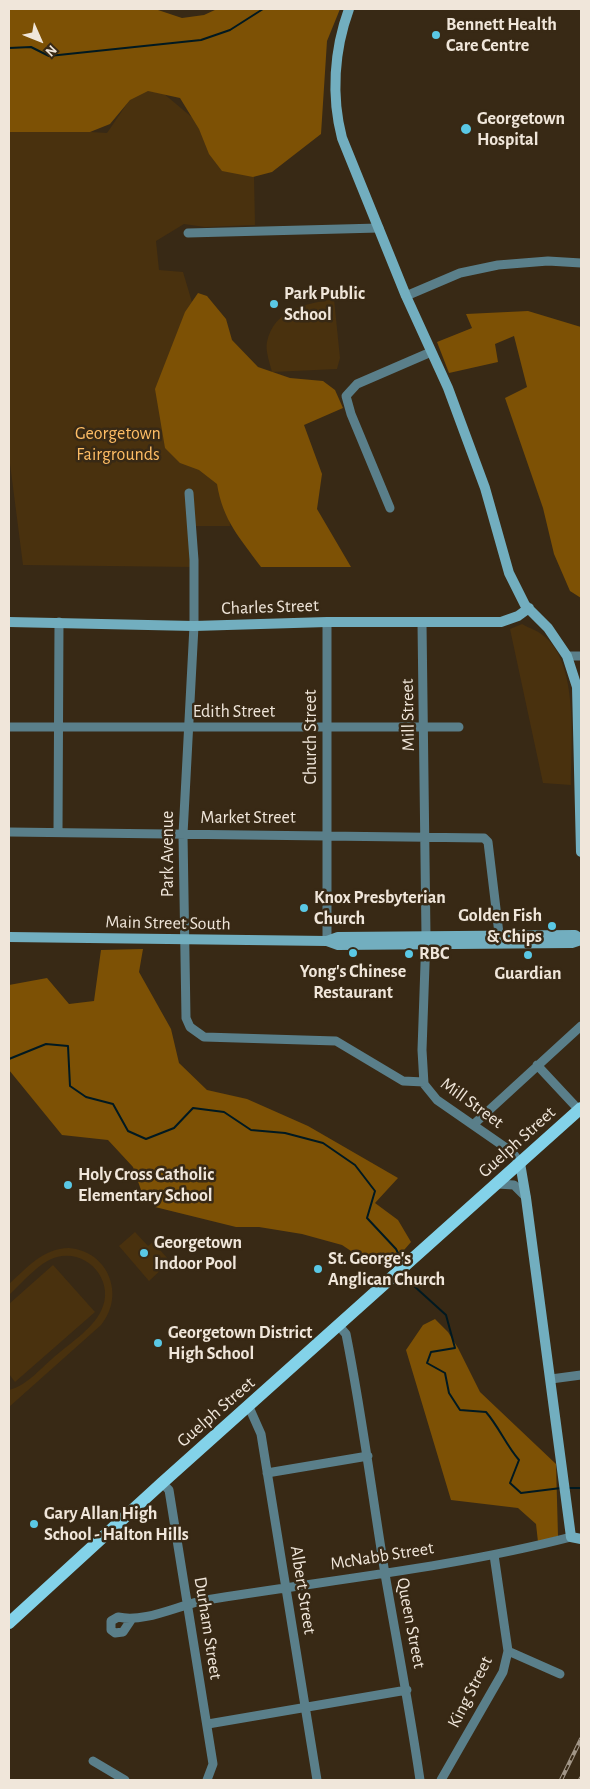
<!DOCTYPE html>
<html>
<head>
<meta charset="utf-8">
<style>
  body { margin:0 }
  #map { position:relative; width:590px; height:1789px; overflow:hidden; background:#382915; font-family:"Alegreya Sans",sans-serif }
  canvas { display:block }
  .frame { position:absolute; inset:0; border:10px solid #f0e6da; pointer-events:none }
  .north { position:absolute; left:15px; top:15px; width:50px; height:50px; -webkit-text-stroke:4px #382915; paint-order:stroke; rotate:134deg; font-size:14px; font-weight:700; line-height:20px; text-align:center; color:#f0e6da }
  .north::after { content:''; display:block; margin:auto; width:18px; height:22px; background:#f0e6da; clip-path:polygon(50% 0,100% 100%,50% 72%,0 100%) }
</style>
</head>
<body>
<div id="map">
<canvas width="590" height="1789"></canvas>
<div class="frame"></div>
<div class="north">N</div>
</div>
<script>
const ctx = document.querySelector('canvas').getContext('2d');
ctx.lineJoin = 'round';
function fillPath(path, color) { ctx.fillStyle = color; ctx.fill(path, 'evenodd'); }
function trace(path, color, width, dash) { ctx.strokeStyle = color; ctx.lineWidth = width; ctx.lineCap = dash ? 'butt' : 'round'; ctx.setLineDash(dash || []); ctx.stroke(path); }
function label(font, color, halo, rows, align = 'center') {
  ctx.font = font + ' "Alegreya Sans",sans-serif'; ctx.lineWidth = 5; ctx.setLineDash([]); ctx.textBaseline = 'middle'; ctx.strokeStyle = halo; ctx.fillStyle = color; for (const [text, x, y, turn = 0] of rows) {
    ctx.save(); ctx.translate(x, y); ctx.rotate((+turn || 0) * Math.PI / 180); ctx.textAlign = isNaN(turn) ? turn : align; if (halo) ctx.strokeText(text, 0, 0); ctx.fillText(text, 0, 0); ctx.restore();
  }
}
fillPath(new Path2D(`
  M137 89 163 93 194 119 214 141 254 177 255 225 205 227 184 224 156 241 159 270 183 272 197 319 224 321 230 526H195L192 567 23 565 9 456V127L107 133Z
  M334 299 340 358 337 369 272 372C270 364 265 350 267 342 274 309 306 304 334 299Z
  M522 624C529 628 539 631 545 637 579 665 571 745 571 785L543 783 510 629Z
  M135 1232 148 1246 153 1242 168 1259 162 1264 164 1267 149 1281 119 1246Z
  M69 1248C108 1251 126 1295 101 1325L9 1407V1390C26 1386 39 1370 52 1359 67 1345 92 1330 101 1311 116 1282 88 1249 57 1257 39 1262 22 1283 9 1295V1284C27 1268 43 1248 69 1248Z
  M53 1265 95 1312 15 1382 9 1374V1304Z`), '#49310e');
fillPath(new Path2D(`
  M9 9H155L182 18 204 15 217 9H340L327 41 321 134 272 172 253 177 222 171 209 154 199 129 180 98 148 91 130 100 110 124 90 132H9Z
  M198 293 207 296 226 319 232 340 258 367 290 378 323 381 335 390 343 408 304 425 322 474 317 509 351 567H261C240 538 223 521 217 484L199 470 180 463 165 448 155 389 185 312Z
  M528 311 581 327V598L570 591 554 554 543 508 505 398 527 387 514 336 495 344 498 362 449 373 437 342 472 328 466 314Z
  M143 949 139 972 171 1029 179 1063 207 1090 247 1099 308 1126 398 1178 375 1203 398 1220 411 1242 398 1257 388 1264 366 1261 342 1245 302 1234 259 1227H236L155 1207 141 1190 133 1167 108 1140 62 1135 9 1070V985L47 978 69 1004 94 1001 101 950Z
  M435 1319 448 1332 458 1348 480 1392 556 1464 558 1536 538 1542 536 1524 518 1508 451 1500 406 1350 423 1325Z`), '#7d5105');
trace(new Path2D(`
  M9 48 31 47 49 56 201 40 230 30 263 9
  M9 1059 46 1044 68 1046 70 1086 86 1097 113 1104 128 1131 146 1139 174 1128 193 1108 224 1112 251 1130 285 1133 323 1143 355 1165 375 1191 367 1218 396 1249 402 1261
  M406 1270 414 1286 446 1315 455 1348 431 1352 427 1363 445 1373 449 1393 460 1410 486 1412C499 1427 506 1445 519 1460L510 1483 521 1493 561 1488
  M569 1488H581`), '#001921', 2);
trace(new Path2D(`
  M188 233 379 228
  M406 296 460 273 498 265 548 261 581 263
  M189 493 194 560V626L183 834 186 1018 190 1027 204 1037 336 1041 403 1081 424 1082
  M390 508 351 414 346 396 357 384 431 352
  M327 622V941
  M422 623 426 936 422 1050 424 1084 437 1100 512 1152 520 1163
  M567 656H581
  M9 727H459
  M9 832 484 838 488 842 500 942
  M58 832 59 622
  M537 1065 579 1110
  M474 1124 581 1026
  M497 1184 514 1185 526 1197
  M339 1326 346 1334C362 1414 372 1494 385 1574 397 1643 410 1711 420 1780
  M551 1379 581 1375
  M249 1407 261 1434 317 1780
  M267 1473 368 1456
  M162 1483 169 1490 213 1764 207 1780
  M131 1620 123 1632 115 1633 111 1630V1621L118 1617C146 1623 178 1605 206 1600 328 1580 451 1568 571 1537
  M508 1651 560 1674
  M208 1724 407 1690
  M93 1761 125 1780
  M441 1780 503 1672 508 1651 494 1555`), '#5a7f8a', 9);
trace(new Path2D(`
  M349 9C334 50 331 96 342 138L406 296 448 388 485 488 509 573 525 605 548 628 567 656 577 687 581 852
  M9 622 194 626 327 622H501L518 616 529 608
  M9 937 327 941 338 945 572 943 581 940
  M327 941 338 937 575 935 581 939
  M520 1163 526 1198 571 1537 581 1539`), '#72aebf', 10);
trace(new Path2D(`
  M9 1623 162 1483 581 1108`), '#83d2e9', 12);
const rail = new Path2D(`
  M561 1780 581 1739
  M580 1780 581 1778`);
trace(rail, '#a19586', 4);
trace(rail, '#382915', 2, [5.5]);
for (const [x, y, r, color] of [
  [436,35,5,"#5ac8e5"],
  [466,129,6,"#5ac8e5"],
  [274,304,5,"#5ac8e5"],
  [304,908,5,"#5ac8e5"],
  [552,926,5,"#5ac8e5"],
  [353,953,5,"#5ac8e5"],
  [409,954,5,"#5ac8e5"],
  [528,955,5,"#5ac8e5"],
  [68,1185,5,"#5ac8e5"],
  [144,1253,5,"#5ac8e5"],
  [318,1269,5,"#5ac8e5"],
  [158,1343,5,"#5ac8e5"],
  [34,1524,5,"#5ac8e5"]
]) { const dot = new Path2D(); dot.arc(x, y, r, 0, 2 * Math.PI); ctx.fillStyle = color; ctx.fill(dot); trace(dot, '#382915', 2); }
label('bold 18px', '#f0e6da', '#382915', [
  ["Bennett Health",446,25],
  ["Care Centre",446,46],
  ["Georgetown",477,119],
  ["Hospital",477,140],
  ["Park Public",284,294],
  ["School",284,315],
  ["Knox Presbyterian",314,898],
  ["Church",314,919],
  ["Golden Fish",542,916,"right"],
  ["& Chips",542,937,"right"],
  ["RBC",419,954],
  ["Yong's Chinese",353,972,"center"],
  ["Restaurant",353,993,"center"],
  ["Guardian",528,974,"center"],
  ["Holy Cross Catholic",78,1175],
  ["Elementary School",78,1196],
  ["Georgetown",154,1243],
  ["Indoor Pool",154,1264],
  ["St. George's",328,1259],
  ["Anglican Church",328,1280],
  ["Georgetown District",168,1333],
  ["High School",168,1354],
  ["Gary Allan High",44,1514],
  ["School - Halton Hills",44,1535]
], 'left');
label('18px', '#febd65', '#382915', [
  ["Georgetown",118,434],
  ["Fairgrounds",118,455]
]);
label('18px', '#f0e6da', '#382915', [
  ["Charles Street",270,607,-2],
  ["Edith Street",234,712],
  ["Mill Street",408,715,-91],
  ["Church Street",311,737,-90],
  ["Market Street",248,818],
  ["Park Avenue",168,854,-90],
  ["Main Street South",168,923,1],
  ["Mill Street",472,1103,36],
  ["Guelph Street",517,1142,-42],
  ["Guelph Street",216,1412,-41],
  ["McNabb Street",382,1556,-9],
  ["Albert Street",303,1590,81],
  ["Queen Street",411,1623,79],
  ["Durham Street",208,1628,81],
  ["King Street",470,1692,-63]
]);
</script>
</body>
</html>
